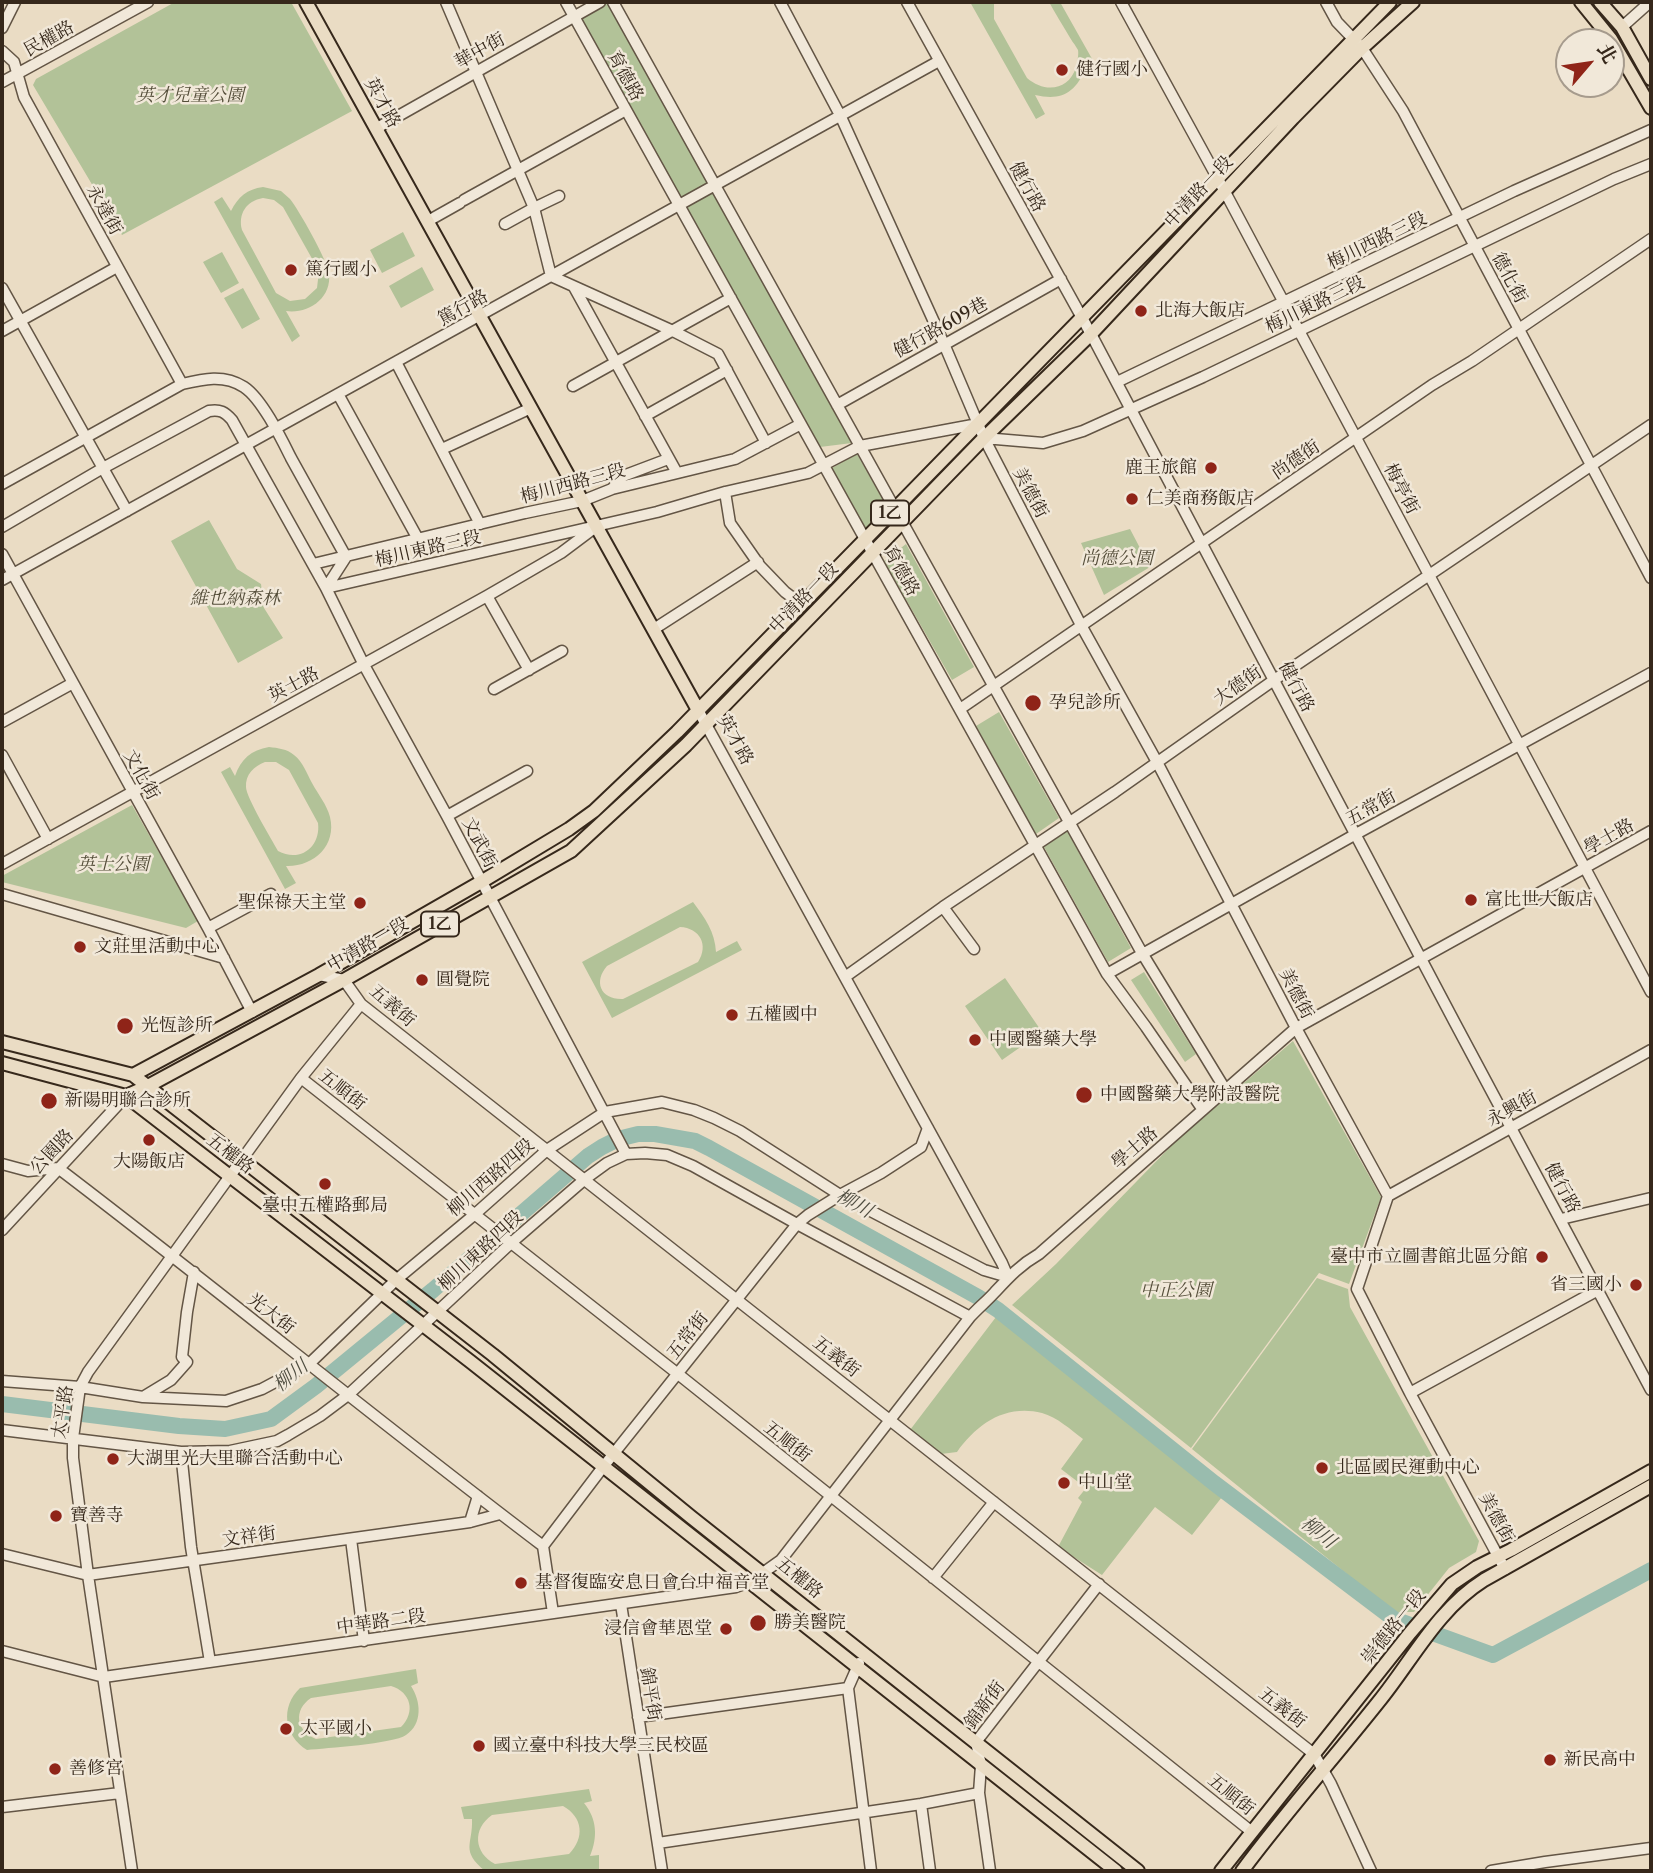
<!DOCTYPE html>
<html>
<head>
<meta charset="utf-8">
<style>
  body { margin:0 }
  #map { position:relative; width:1653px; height:1873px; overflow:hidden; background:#eadcc4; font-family:"Libre Caslon Text","Noto Serif TC",serif }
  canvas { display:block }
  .frame { position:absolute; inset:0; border:4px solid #36281b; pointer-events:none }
  .north { position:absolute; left:1555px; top:28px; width:70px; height:70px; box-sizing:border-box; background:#f1e8d9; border:2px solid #a69b8d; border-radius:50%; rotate:61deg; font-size:19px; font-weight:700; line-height:28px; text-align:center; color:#36281b }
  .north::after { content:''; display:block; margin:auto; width:24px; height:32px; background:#8f2418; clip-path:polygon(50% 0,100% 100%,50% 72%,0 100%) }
</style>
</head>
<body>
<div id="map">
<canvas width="1653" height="1873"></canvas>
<div class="frame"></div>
<div class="north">北</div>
</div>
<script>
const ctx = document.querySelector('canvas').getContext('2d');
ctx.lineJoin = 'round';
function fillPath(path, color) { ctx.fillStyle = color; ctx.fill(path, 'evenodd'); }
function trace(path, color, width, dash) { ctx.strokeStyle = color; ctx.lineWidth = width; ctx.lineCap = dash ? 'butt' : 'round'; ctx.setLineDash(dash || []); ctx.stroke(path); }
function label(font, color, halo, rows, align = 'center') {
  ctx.font = font + ' "Libre Caslon Text","Noto Serif TC",serif'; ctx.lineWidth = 5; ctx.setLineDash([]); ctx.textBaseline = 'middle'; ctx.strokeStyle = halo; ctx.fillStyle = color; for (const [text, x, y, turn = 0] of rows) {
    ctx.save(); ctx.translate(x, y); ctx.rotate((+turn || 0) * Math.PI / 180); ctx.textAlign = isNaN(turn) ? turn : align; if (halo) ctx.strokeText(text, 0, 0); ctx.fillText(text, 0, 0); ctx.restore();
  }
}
fillPath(new Path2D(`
  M175 2H291L352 111 122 235 33 85 36 79Z
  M610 2 709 183 679 200 579 19Z
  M970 2H994V19L1027 78C1044 93 1069 91 1076 67 1077 62 1079 55 1078 50 1076 46 1071 40 1069 36 1062 24 1055 13 1049 2H1060L1100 73 1091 77 1086 68C1075 93 1062 101 1035 95L1045 114 1036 119Z
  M263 187 281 191 290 199C299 210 327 260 329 273 332 299 308 314 286 311L300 336 292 342 214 202 222 197 231 211C238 197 247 189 263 187ZM263 198 274 200 283 207 319 271 317 288 305 299 290 301 276 293 242 230C238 214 246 201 263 198Z
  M713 190 852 443 820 447 683 206Z
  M403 232 415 256 382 273 370 250Z
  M222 252 239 283 221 293 203 262Z
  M422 267 434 290 401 308 389 286Z
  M243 288 260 319 242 329 224 298Z
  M857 454 887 507 865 529 832 468Z
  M209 520 237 569 261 584 264 608 283 638 238 663 171 541Z
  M1130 529 1150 567 1104 595 1081 543Z
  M906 544 974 667 952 680 884 561Z
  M999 712 1059 818 1036 834 976 726Z
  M269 747C278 748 287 749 294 755 303 762 307 774 312 783 318 794 327 805 330 817 337 846 313 867 286 866L296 883 285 889 221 772 230 767 235 776C241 759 251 750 269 747ZM265 762H276L289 770 318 823C321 847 300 863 278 851 272 840 246 797 246 787 245 775 254 766 265 762Z
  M132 805 198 921 186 928 2 882V876Z
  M1067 831 1131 948 1108 962 1044 847Z
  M693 902C705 918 715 932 716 952L737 941 742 950 612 1018 582 962ZM680 927C700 928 709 945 698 962L623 999C601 1000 593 982 607 966Z
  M1144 972 1196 1054 1185 1062 1131 980Z
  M1005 978 1042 1032 1002 1060 965 1006Z
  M1293 1041 1381 1197 1349 1284 1319 1273 1191 1448 1012 1305 1056 1264 1177 1140Z
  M1317 1278 1348 1289 1350 1307 1479 1541 1476 1552 1449 1568 1414 1612H1394L1192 1449Z
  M996 1317 1222 1497 1192 1535 1155 1507 1102 1575 1058 1547 1082 1502 1078 1498 1086 1488 1061 1469 1083 1439C1071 1430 1057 1417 1042 1413 1005 1404 977 1424 957 1452L941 1454 910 1430Z
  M416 1669 418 1683 411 1686C421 1701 423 1724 406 1735 393 1744 326 1748 307 1750 284 1736 280 1707 300 1688ZM391 1686C411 1692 416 1712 401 1727L316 1739C296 1731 293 1710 311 1698Z
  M589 1789 592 1801 584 1803C597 1819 598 1837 590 1856L599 1855V1869L582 1871H485C460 1850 473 1845 472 1819H464L461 1807ZM563 1806C583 1817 585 1838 569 1854L495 1864C474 1853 472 1829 492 1815Z`), '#b2c298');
trace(new Path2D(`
  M2 1404 179 1426 225 1429 271 1419 316 1386 433 1290 588 1156 602 1147 618 1139 638 1134H655L695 1141 709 1148 978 1297 998 1310 1214 1483 1394 1619 1493 1655 1651 1570`), '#99bcae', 16);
const minor = new Path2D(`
  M446 2 534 208 551 276 673 331 718 354 766 443
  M566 2 1107 974 1146 1027 1203 1110
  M613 2 1142 953 1225 1089
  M780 2 841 117 944 344 984 438 1082 627 1157 762 1296 1028 1388 1196 1357 1289 1410 1393 1505 1569
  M907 2 1091 334 1455 1023 1651 1390
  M1121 2 1224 190 1651 992
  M1326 2 1337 22 1362 48 1403 111 1651 578
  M1622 27 1650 2
  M2 28 15 2
  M2 51 14 62 24 97 182 384
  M2 82 148 2
  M377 128 600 2
  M464 200 626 110
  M428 221 460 203
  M505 224 534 208 559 196
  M574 287 677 473
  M2 288 127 511
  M2 331 117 267
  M396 362 480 524
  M1117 382 1514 191 1651 130
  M573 386 731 298
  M338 394 418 539
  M837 405 1061 279
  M645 416 727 370
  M984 438 1043 443 1083 431 1203 377 1614 179 1651 164
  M442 449 531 408
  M2 484 182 384C203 379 224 374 244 387 262 399 281 438 291 458 309 491 328 524 346 557
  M612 489 623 476 668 459
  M725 492 730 523 760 566 785 592 801 604
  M2 527 103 468 209 411C220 409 225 412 232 420L326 588 657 512 725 492 808 473 860 446 978 424
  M2 554 208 928 252 1012
  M346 557 326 588 364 665 447 816 626 1154
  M313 564 525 513 582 501 612 489 735 459 801 424
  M2 580 939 61
  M487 596 529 670
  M654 629 758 562
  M494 689 562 651
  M960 709 1432 385 1472 361 1651 239
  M698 710 1002 1263 1008 1277
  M2 722 73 683
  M2 755 48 839
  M447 816 527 771
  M2 864 487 596 561 553 593 529
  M2 894 224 958
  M943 907 974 949
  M208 928 271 894
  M1107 974 1356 834 1651 673
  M319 975 344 980 361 1004 1314 1754 1331 1784 1371 1871
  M845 977 943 907 1115 792 1274 680 1651 425
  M301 1078 678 1374 1252 1832
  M2 1164 28 1171 58 1168C221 1292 379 1422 543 1546
  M1388 1196 1651 1050
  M1561 1219 1651 1198
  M2 1230 126 1096
  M2 1381 80 1387 143 1397 226 1401 262 1389 309 1364 396 1280 474 1215 547 1150 605 1112 662 1102 694 1110 714 1118 740 1131 840 1195 984 1270 1008 1277
  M1410 1393 1598 1290
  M143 1397 171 1380 187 1362 182 1357 187 1312 194 1272
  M2 1430 181 1452 230 1451 277 1441 288 1435 320 1416 348 1395 511 1243 585 1179 607 1163 626 1154 645 1153 667 1155 693 1166 797 1224 970 1317
  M181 1452 191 1547 210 1662
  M470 1522 478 1496
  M351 1539 364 1641
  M2 1554 88 1575 470 1522 500 1514
  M933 1578 994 1502
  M621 1604 662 1871
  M553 1613 543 1546 603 1467 797 1224 808 1215 840 1195 881 1173 921 1147 928 1128
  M2 1651 104 1677 736 1587 750 1582 781 1560 970 1317C978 1308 987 1301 995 1292 1009 1277 1020 1265 1039 1254L1296 1028 1651 831
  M859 1663 848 1688 871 1871
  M638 1717 848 1688
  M921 1804 930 1871
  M2 1807 120 1793
  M658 1843 921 1804 979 1793
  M132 1871 88 1575 73 1458V1438L80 1387 88 1372 301 1078 361 1004
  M990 1871 979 1793 981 1765 976 1742 1099 1584
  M1491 1871 1545 1862 1651 1848`);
const major = new Path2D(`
  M306 2 698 710
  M1581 2 1611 39 1651 108
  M1600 2 1622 27 1651 79
  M2 1042 133 1075 493 1355 691 1517 1138 1871
  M2 1063 126 1096 471 1362 1116 1871
  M133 1075 319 975 481 882 569 829 594 811 677 732 1390 2
  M126 1096 146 1087 344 980 571 851 686 745 984 438 1091 334 1293 118 1362 48 1413 2
  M1221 1871 1410 1633 1452 1584 1477 1567 1511 1550 1651 1471
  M1242 1871C1286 1812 1334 1758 1380 1700 1413 1659 1438 1609 1484 1580L1651 1486`);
trace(minor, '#635545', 13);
trace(major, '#36281b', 16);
trace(minor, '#f1e8d9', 10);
trace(major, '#eadcc4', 12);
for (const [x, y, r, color] of [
  [1062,70,7,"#8f2418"],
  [291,270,7,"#8f2418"],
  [1141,311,7,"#8f2418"],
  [1211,468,7,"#8f2418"],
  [1132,499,7,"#8f2418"],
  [1033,703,9,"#8f2418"],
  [1471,900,7,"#8f2418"],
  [360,903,7,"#8f2418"],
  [80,947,7,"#8f2418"],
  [422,980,7,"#8f2418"],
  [732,1015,7,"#8f2418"],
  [125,1026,9,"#8f2418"],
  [975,1040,7,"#8f2418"],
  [1084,1095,9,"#8f2418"],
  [49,1101,9,"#8f2418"],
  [149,1140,7,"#8f2418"],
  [325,1184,7,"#8f2418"],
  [1542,1257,7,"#8f2418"],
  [1636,1285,7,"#8f2418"],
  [113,1459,7,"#8f2418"],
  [1322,1468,7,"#8f2418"],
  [1064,1483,7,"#8f2418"],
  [56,1516,7,"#8f2418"],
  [521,1583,7,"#8f2418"],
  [758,1623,9,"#8f2418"],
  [726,1629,7,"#8f2418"],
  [286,1729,7,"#8f2418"],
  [479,1746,7,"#8f2418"],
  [1550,1760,7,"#8f2418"],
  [55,1769,7,"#8f2418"]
]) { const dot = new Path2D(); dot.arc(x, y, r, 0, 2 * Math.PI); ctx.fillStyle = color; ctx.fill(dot); trace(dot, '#f1e8d9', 2.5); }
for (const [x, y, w] of [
  [890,513,38],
  [440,924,38]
]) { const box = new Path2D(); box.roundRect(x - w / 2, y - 12.5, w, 25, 5); ctx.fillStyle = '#f1e8d9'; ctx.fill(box); trace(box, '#36281b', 2); }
label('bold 16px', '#36281b', null, [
  ["1乙",890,513],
  ["1乙",440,924]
]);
label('18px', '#36281b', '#f1e8d9', [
  ["民權路",49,39,-29],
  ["華中街",480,51,-29],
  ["育德路",625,76,61],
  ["英才路",382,103,61],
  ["健行路",1027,187,61],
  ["中清路一段",1199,192,-47],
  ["永達街",104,210,61],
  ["梅川西路三段",1377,241,-26],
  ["德化街",1509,278,62],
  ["梅川東路三段",1315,305,-26],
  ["篤行路",463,308,-29],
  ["健行路609巷",941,328,-29],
  ["尚德街",1296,460,-34],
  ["梅川西路三段",573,484,-15],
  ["梅亭街",1401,489,62],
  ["美德街",1030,493,62],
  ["梅川東路三段",428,549,-13],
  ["育德路",901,571,61],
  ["中清路一段",804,598,-46],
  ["英士路",294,685,-28],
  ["大德街",1238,686,-35],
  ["健行路",1296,687,62],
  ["英才路",735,740,61],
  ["文化街",141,775,61],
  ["五常街",1371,808,-29],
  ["學士路",1609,837,-29],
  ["文武街",479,843,63],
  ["中清路一段",368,945,-30],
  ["美德街",1296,994,63],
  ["五義街",392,1006,41],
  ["五順街",342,1090,38],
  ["永興街",1512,1109,-29],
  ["學士路",1135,1148,-41],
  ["公園路",52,1152,-47],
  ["五權路",230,1154,37],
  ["柳川西路四段",491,1178,-41],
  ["健行路",1562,1188,62],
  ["柳川東路四段",481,1251,-43],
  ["光大街",271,1314,38],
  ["五常街",688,1336,-52],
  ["五義街",836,1357,38],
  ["太平路",63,1412,-81],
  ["五順街",787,1442,38],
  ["美德街",1496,1518,62],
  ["文祥街",249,1537,-8],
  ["五權路",799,1578,39],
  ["中華路二段",381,1622,-8],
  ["崇德路一段",1394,1627,-51],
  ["錦平街",650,1694,81],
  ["錦新街",985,1705,-53],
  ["五義街",1282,1708,38],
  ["五順街",1231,1795,39]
]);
label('18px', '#36281b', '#f1e8d9', [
  ["健行國小",1076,70],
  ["篤行國小",305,270],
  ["北海大飯店",1155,311],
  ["鹿王旅館",1197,468,"right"],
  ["仁美商務飯店",1146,499],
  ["孕兒診所",1049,703],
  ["富比世大飯店",1485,900],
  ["聖保祿天主堂",346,903,"right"],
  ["文莊里活動中心",94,947],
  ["圓覺院",436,980],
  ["五權國中",746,1015],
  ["光恆診所",141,1026],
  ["中國醫藥大學",989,1040],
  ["中國醫藥大學附設醫院",1100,1095],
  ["新陽明聯合診所",65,1101],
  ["大陽飯店",149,1162,"center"],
  ["臺中五權路郵局",325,1206,"center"],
  ["臺中市立圖書館北區分館",1528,1257,"right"],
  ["省三國小",1622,1285,"right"],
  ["大湖里光大里聯合活動中心",127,1459],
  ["北區國民運動中心",1336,1468],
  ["中山堂",1078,1483],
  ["寶善寺",70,1516],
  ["基督復臨安息日會台中福音堂",535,1583],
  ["勝美醫院",774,1623],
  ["浸信會華恩堂",712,1629,"right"],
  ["太平國小",300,1729],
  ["國立臺中科技大學三民校區",493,1746],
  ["新民高中",1564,1760],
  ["善修宮",69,1769]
], 'left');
label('italic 18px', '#554e3a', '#f1e8d9', [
  ["英才兒童公園",190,96],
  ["尚德公園",1117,559],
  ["維也納森林",235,599],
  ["英士公園",113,865],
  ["中正公園",1176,1291]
]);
label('italic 19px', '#4f4d40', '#f1e8d9', [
  ["柳川",854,1204,29],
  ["柳川",291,1376,-39],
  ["柳川",1318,1533,38]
]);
</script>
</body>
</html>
